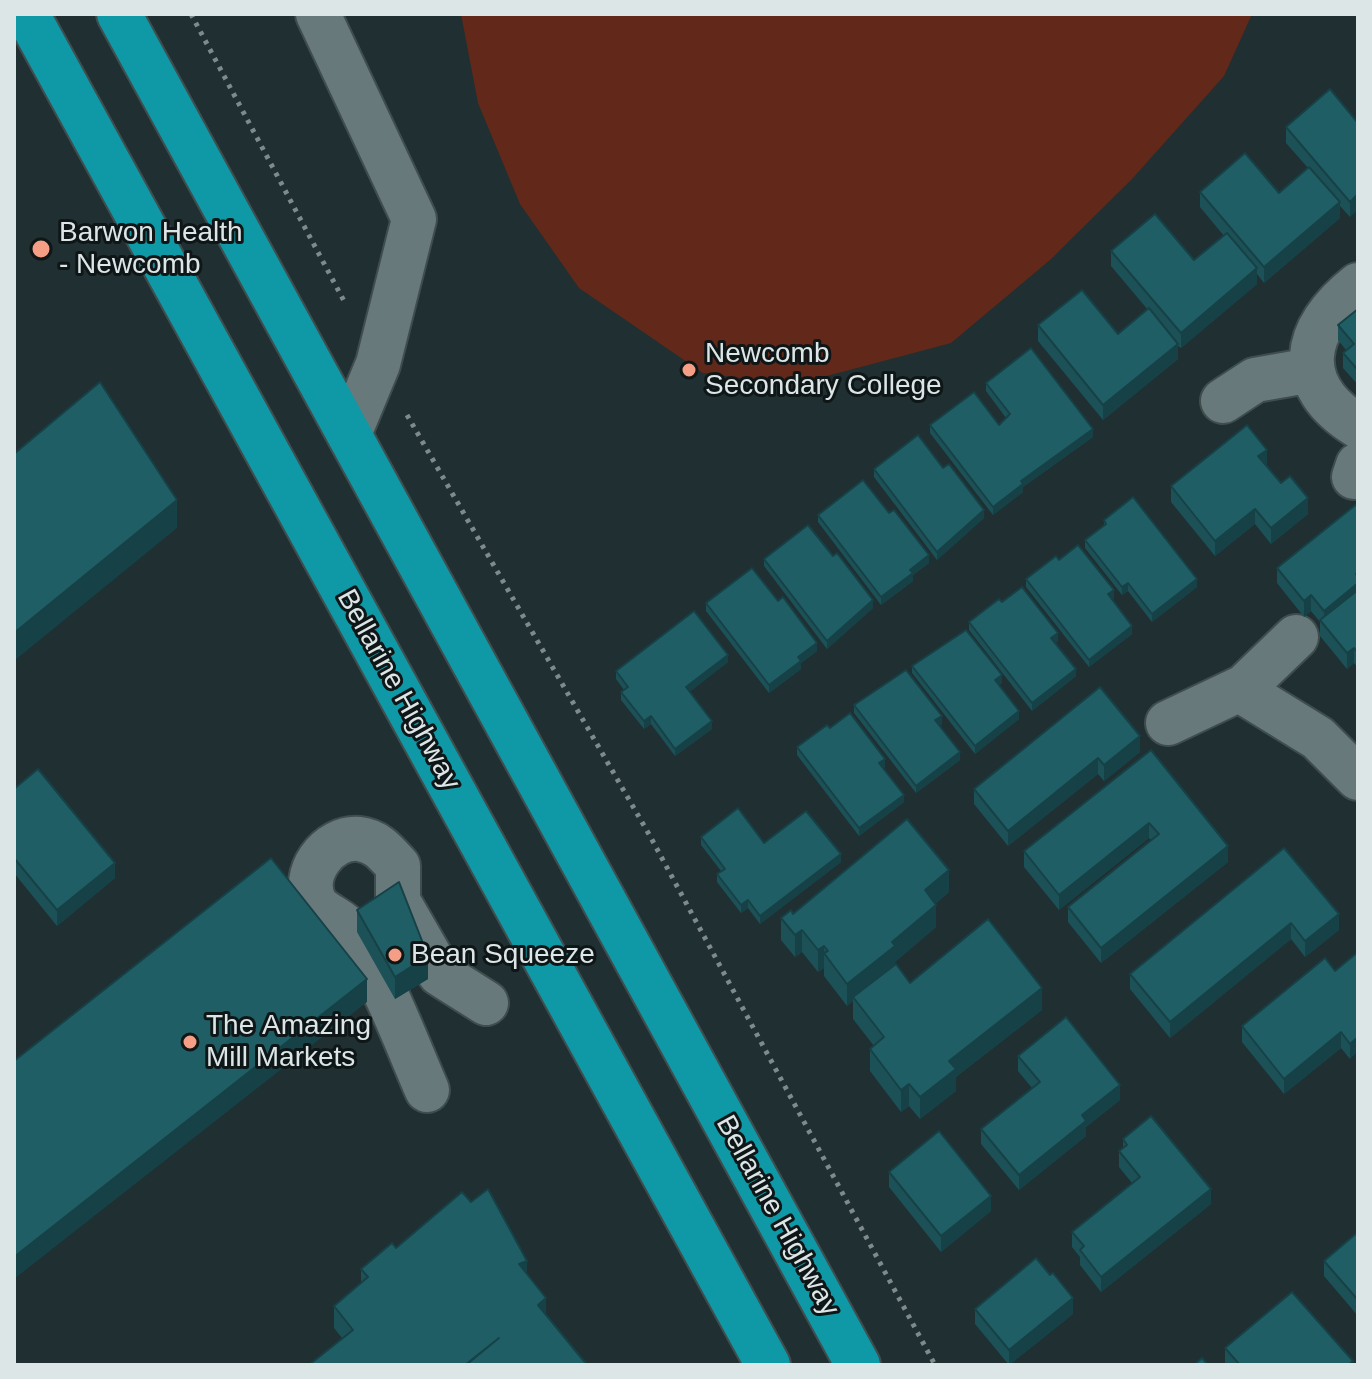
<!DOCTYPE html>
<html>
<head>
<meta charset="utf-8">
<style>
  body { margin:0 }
  #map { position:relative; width:1372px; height:1379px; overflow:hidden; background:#202f31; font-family:Arial,sans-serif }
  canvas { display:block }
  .frame { position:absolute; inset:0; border:16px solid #dde6e7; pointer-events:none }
</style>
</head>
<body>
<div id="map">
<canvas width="1372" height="1379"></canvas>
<div class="frame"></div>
</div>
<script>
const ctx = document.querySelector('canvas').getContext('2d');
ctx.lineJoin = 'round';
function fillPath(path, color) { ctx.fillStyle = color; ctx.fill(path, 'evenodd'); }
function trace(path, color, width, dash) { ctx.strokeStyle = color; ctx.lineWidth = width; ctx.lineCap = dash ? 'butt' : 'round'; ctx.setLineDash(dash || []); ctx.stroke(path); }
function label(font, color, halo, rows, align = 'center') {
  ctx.font = font + ' Arial,sans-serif'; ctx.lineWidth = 6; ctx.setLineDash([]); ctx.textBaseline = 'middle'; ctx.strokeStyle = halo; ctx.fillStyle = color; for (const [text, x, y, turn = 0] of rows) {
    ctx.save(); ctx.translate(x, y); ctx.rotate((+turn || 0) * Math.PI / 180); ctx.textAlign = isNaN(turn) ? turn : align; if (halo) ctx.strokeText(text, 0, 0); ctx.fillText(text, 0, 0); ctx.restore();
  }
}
fillPath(new Path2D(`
  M461 14H1252L1224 76 1132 179 1050 260 951 343 793 385 703 373 579 288 520 204 478 103Z`), '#62291a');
const minor = new Path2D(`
  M318 14 414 219 378 364 349 434
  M1358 285C1302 329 1291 385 1358 426
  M1223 401 1255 380 1312 370
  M1354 477 1358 465
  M1240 690 1318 738 1358 778
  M1168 723 1244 687 1296 637
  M427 1090C406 1042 380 970 349 930 340 919 322 914 315 903 300 874 328 836 359 839 377 841 386 853 398 866V901L440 974 486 1003`);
const highway = new Path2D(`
  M27 14 768 1365
  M119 14 858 1365`);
trace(minor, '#3f4d4f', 48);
trace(highway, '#3f4d4f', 48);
trace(new Path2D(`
  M191 14 344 301
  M407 415 650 836 935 1365`), '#7e8a8c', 5, [4, 6]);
trace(minor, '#68797b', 44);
trace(highway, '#0f98a5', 44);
fillPath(new Path2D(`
  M1358 123 1350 217 1340 206V218L1264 283 1257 274V284L1181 348 1178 346V359L1103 420 1038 341V325L1118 334 1148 310 1111 266V251L1194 260 1224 236 1200 207V192L1279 193 1308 168 1286 143V127Z
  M1358 309V385L1343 368V353L1346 350 1338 340V325Z
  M986 383 1093 437 1023 487V492L993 515 930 433V425H999L1006 418 986 391Z
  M1266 465 1308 514 1271 544 1255 524 1215 556 1171 502V486Z
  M874 469 984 518 937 560 874 477Z
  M1358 503V668L1354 663 1347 669 1320 636V622L1311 611 1304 617 1277 583V568Z
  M889 513 929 563 913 575V581L881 605 818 522V515Z
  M1104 520 1197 587 1152 622 1128 591 1122 595 1085 548V540L1104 525Z
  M833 556 873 608 827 649 764 566V559Z
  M1059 560 1114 598 1112 599 1132 634 1089 667 1026 587V579Z
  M706 603 817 651 801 663V669L769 693 706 611Z
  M969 622 1058 641 1055 643 1076 676 1032 711 969 630Z
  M728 662 689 692 712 729 675 756 651 724 644 729 621 700V692L624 690 616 679V671Z
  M912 666 1002 683 999 685 1019 719 975 754 912 673Z
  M1100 687 1140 752 1104 781 1098 774 1008 846 974 804V789Z
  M854 705 942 724 939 726 960 760 916 793 854 713Z
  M830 728 885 767 883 768 904 802 859 836 797 755V747Z
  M1151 750 1228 862 1101 963 1068 922V907L1151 840 1149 838 1059 910 1024 867V851Z
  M14 789 115 878 57 926 14 873Z
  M701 837 764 843 841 862 760 924 748 908 741 913 717 882V874L721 871 701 845Z
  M1284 848 1339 930 1305 957 1291 939 1170 1038 1130 989V974Z
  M949 892 935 904 936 927 895 962V964L910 983 1042 1010 956 1077V1091L920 1119 909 1106 901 1112 870 1071V1049L874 1046 853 1019V1001L847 1006 824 976V968L818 972 802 952 795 957 781 940V918L793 914Z
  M357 910 428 979 395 999 357 932Z
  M1358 952 1350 1059 1341 1048 1284 1094 1242 1042V1026L1335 971Z
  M1018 1056 1120 1100 1086 1127V1136L1019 1190 981 1144V1129L1032 1088 1018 1071Z
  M1123 1139 1211 1204 1101 1292 1080 1265V1257L1072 1247V1232L1132 1183 1119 1167V1151L1123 1148Z
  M889 1172 991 1211 941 1252 889 1187Z
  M1358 1232V1316L1324 1276V1261Z
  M396 1248 527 1261 342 1338 334 1328V1306L361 1283V1269Z
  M1050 1275 1073 1314 1009 1365 975 1324V1309Z
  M1225 1348 1353 1365H1226L1225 1364Z`), '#1c5157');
fillPath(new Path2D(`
  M1358 194V210L1350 217V202Z
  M1340 202V218L1264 283V267Z
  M1257 268V284L1181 348V333Z
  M1178 344V359L1103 420V405Z
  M1093 429V437L1023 487V492L993 515V507L1021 481Z
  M1267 450V465L1258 471V456Z
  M1308 498V514L1271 544V528Z
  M177 500V528L14 661V633Z
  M1255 509V524L1215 556V541Z
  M984 510V518L937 560V552Z
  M929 555V563L913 575V581L881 605V597L910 570Z
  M1358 572V598L1324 626V611Z
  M1197 579V587L1152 622V614Z
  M1128 583V591L1122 595V587Z
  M1114 590V598L1108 602V594Z
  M1311 595V611L1304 617V601Z
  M873 600V608L827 649V641Z
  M1132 626V634L1089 667V660Z
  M1058 633V641L1051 646V638Z
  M817 643V651L801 663V669L769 693V685L798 657Z
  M1354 648V663L1347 669V653Z
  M728 655V662L686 695V687Z
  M1076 669V676L1032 711V703Z
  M1002 675V683L995 688V680Z
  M1019 711V719L975 754V746Z
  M651 716V724L644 729V721Z
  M942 716V724L935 728V720Z
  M712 721V729L675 756V749Z
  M1140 736V752L1104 781V765Z
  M960 752V760L916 793V786Z
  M1098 758V774L1008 846V831Z
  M885 759V767L879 771V763Z
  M904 795V802L859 836V828Z
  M1149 823V838L1059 910V895Z
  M1228 846V862L1101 963V948Z
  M841 854V862L760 924V916Z
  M115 863V878L57 926V910Z
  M949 870V892L925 912V890Z
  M748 900V908L741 913V905Z
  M936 905V927L895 962V968L853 997V1001L847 1006V984L892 942Z
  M1339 914V930L1305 957V941Z
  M1291 923V939L1170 1038V1022Z
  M802 930V952L795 957V935Z
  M824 946V968L818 972V950Z
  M428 956V979L395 999V977Z
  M367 979V1002L14 1279V1257Z
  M1042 988V1010L956 1077V1091L920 1119V1097L949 1061Z
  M1341 1032V1048L1284 1094V1079Z
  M1358 1037V1052L1350 1059V1044Z
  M909 1084V1106L901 1112V1090Z
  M1120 1085V1100L1086 1127V1136L1019 1190V1175L1082 1115Z
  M1211 1189V1204L1101 1292V1277Z
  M991 1196V1211L941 1252V1236Z
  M527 1261V1283L519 1264Z
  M546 1298V1320L538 1305Z
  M1073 1298V1314L1009 1365V1350Z`), '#164247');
const building = new Path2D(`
  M1330 89 1358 123V194L1350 202 1286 127Z
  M1245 153 1279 193 1309 167 1340 202 1264 267 1200 192Z
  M1155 214 1194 260 1227 233 1257 268 1181 333 1111 251Z
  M1082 290 1118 334 1149 308 1178 344 1103 405 1038 325Z
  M1358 309V370L1343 353 1354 344 1338 325Z
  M1031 348 1093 429 1021 481 1023 484 993 507 930 425 974 392 999 425 1010 414 986 383Z
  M100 382 177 500 14 633V454Z
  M1247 425 1267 450 1258 456 1281 483 1290 476 1308 498 1271 528 1255 509 1215 541 1171 486Z
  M918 435 943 468 949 464 984 510 937 552 874 469Z
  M863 480 889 513 894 510 929 555 910 570 913 573 881 597 818 515Z
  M1133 497 1197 579 1152 614 1128 583 1122 587 1085 540 1106 524 1104 520Z
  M1358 503V572L1356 574 1358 576V583L1324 611 1311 595 1304 601 1277 568Z
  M808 525 833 556 837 553 873 600 827 641 764 559Z
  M1078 545 1114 590 1108 594 1132 626 1089 660 1026 579 1056 556 1059 560Z
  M752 568 778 601 783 597 817 643 798 657 801 661 769 685 706 603Z
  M1022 587 1058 633 1051 638 1076 669 1032 703 969 622 999 599 1002 602Z
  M1358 590V653L1354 648 1347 653 1320 620Z
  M694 611 728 655 686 687 712 721 675 749 651 716 644 721 621 692 628 687 616 671Z
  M966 630 1002 675 995 680 1019 711 975 746 912 666Z
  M906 670 942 716 935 720 960 752 916 786 854 705Z
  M1100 687 1140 736 1104 765 1098 758 1008 831 974 789Z
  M850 713 885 759 879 763 904 795 859 828 797 747 827 725 830 728Z
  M1151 750 1228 846 1101 948 1068 907 1159 834 1149 823 1059 895 1024 851Z
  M38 769 115 863 57 910 14 858V789Z
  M738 808 764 843 806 811 841 854 760 916 748 900 741 905 717 874 725 869 701 837Z
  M907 819 949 870 925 890 936 905 892 942 895 946 847 984 824 953 828 951 824 946 818 950 802 930 795 935 781 918 791 910 793 914Z
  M1284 848 1339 914 1305 941 1291 923 1170 1022 1130 974Z
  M271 858 367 979 14 1257V1061Z
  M399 882 428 956 395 977 357 910Z
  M988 919 1042 988 949 1061 956 1069 920 1097 909 1084 901 1090 870 1049 884 1037 853 997 896 964 910 983Z
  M1358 952V1037L1350 1044 1341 1032 1284 1079 1242 1026 1325 958 1335 971Z
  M1066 1017 1120 1085 1082 1115 1086 1121 1019 1175 981 1129 1040 1082 1018 1056Z
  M1151 1116 1211 1189 1101 1277 1080 1250 1084 1246 1072 1232 1140 1177 1119 1151 1127 1145 1123 1139Z
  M939 1131 991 1196 941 1236 889 1172Z
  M488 1189 527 1261 519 1264 546 1298 538 1305 587 1365H466L499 1338 465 1365H309L353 1330 334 1306 368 1277 361 1269 392 1243 396 1248 462 1192 471 1202Z
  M1358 1232V1300L1324 1261Z
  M1036 1258 1050 1275 1053 1273 1073 1298 1009 1350 975 1309Z
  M1292 1292 1353 1361 1348 1365H1240L1225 1348Z
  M1202 1358 1208 1365H1194Z`);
fillPath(building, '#205e65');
trace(building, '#164247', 2);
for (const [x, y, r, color] of [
  [41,249,10,"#f49e86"],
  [689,370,8,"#f49e86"],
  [395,955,8,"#f49e86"],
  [190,1042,8,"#f49e86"]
]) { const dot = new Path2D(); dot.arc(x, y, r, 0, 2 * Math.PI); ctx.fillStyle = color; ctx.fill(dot); trace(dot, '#0f1617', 3); }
label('28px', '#dde6e7', '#0f1617', [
  ["Barwon Health",59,233],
  ["- Newcomb",59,265],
  ["Newcomb",705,354],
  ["Secondary College",705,386],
  ["Bean Squeeze",411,955],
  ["The Amazing",206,1026],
  ["Mill Markets",206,1058]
], 'left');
label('28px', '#dde6e7', '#0f1617', [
  ["Bellarine Highway",398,690,61],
  ["Bellarine Highway",777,1216,61]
]);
</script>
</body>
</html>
